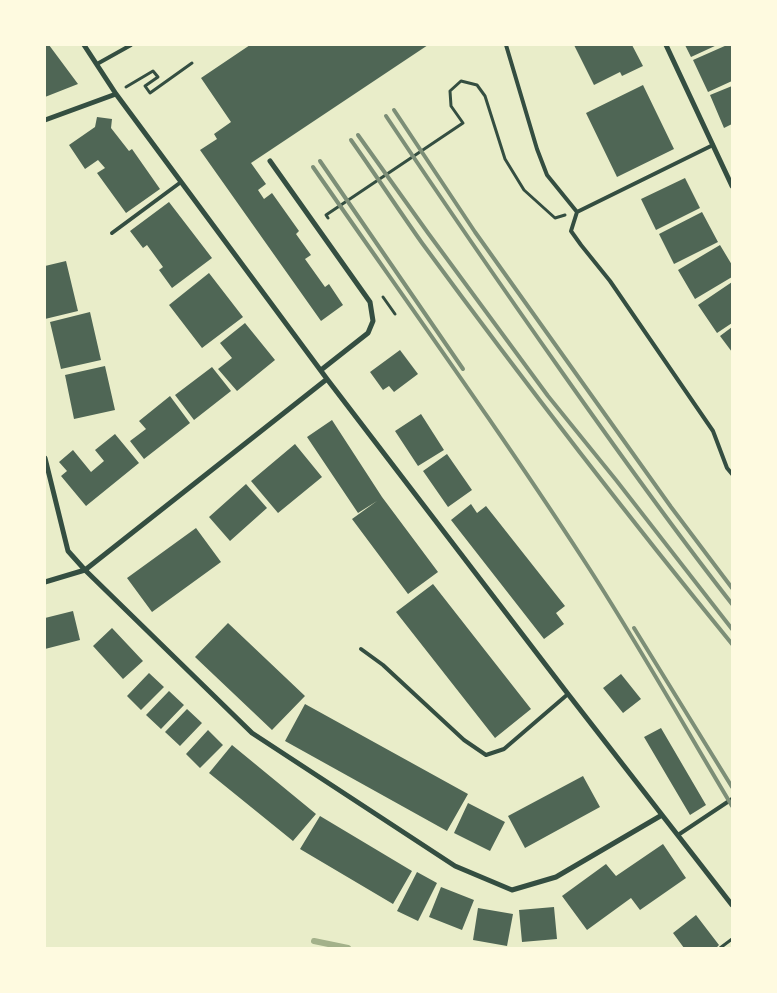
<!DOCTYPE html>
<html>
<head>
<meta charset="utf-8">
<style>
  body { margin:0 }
  #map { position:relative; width:777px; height:993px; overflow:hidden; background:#e9edc9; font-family:"Source Sans 3",sans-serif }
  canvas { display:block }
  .frame { position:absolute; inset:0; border:46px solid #fefae0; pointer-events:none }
</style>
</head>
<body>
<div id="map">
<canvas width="777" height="993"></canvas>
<div class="frame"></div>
</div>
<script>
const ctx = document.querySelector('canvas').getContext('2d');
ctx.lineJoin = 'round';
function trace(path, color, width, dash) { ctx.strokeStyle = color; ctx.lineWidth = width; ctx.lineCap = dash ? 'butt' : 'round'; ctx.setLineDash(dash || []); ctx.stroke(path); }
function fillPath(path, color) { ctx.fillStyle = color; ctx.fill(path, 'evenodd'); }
trace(new Path2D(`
  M314 941 348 948`), '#a3b18a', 6);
fillPath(new Path2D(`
  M45 45H49L78 84 45 97Z
  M250 45H428L251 163 266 184 258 190 264 199 272 193 299 231 296 234 311 255 305 259 325 287 329 284 343 305 321 321 200 150 217 139 214 134 231 122 201 78Z
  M574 45H632L643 66 622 76 620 72 594 85Z
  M685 45H717L691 57Z
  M727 45H732V81L708 92 693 60Z
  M643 85 674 149 617 177 586 113Z
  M732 86V124L724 128 710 95Z
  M97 117 112 119 111 128 129 151 132 149 160 189 126 213 97 173 105 168 98 160 85 169 69 145 95 127Z
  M685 178 700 208 656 230 641 199Z
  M169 202 212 258 172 288 159 270 163 267 147 245 143 248 130 231Z
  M702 212 718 242 674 264 659 234Z
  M720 245 732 265V277L695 299 678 270Z
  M66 261 78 311 45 319V266Z
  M209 273 243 317 202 348 169 305Z
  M732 282V323L717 333 698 305Z
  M90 312 101 360 61 369 50 322Z
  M245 323 275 360 237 391 218 369 232 358 220 343Z
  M732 327V352L720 336Z
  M400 350 418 374 394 392 389 386 383 390 370 372Z
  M105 366 115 410 74 419 65 375Z
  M212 367 231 391 194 420 175 395Z
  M170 396 190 423 144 459 130 441 146 429 139 421Z
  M421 414 444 450 418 466 395 431Z
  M332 420 382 497 438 572 408 594 352 519 377 501 358 513 307 437Z
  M115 434 139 463 86 506 61 476 67 471 59 462 73 450 91 472 104 461 95 450Z
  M295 444 322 477 278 513 251 481Z
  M447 454 472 490 448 507 423 471Z
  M246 484 267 508 230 541 209 517Z
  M471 504 477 513 486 506 565 606 556 613 564 624 544 639 451 520Z
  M196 528 221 562 152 612 127 578Z
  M433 584 531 709 495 738 396 612Z
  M73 611 80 640 45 649V618Z
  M228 623 305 696 272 730 195 657Z
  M112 628 143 661 123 679 93 646Z
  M149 673 164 687 141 710 127 696Z
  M621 674 641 699 623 713 603 688Z
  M169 691 184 705 161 729 146 715Z
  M305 704 468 794 447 831 285 741Z
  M187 709 202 723 180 746 165 732Z
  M661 728 706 805 690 815 644 737Z
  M208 730 223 745 200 768 186 754Z
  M232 745 316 814 293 841 209 773Z
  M583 776 600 807 525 848 508 816Z
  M468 803 505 822 490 851 454 833Z
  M320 816 412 871 393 904 300 849Z
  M663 844 686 878 640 910 631 898 587 930 562 896 606 864 616 876Z
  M417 872 437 883 418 921 397 911Z
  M441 887 474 900 462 930 429 917Z
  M554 907 557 939 522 942 519 910Z
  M478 908 513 914 507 946 473 940Z
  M696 915 719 945 716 948H684L673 933Z`), '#4f6655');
trace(new Path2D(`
  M126 87 153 71 158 77 145 86 150 93 192 63
  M328 218 326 215 463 123 451 106 450 91 461 81 477 85 485 96 505 159 524 190 555 218 565 215
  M383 297 395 314
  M720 948 732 939`), '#344e41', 3);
trace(new Path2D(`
  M506 45 537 149 547 175 577 212
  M97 64 131 45
  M713 145 577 212 571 231 581 245 610 281 713 431 727 468 732 474
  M112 233 181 182
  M361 649 383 665 464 740 486 755 504 749 568 694
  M678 835 732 799`), '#344e41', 4);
trace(new Path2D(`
  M84 45 116 94 327 379 568 694 732 905
  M666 45 732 186
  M45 120 116 94
  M270 161 370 302 373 321 368 333 321 370
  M45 458 68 551 85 570 252 733 455 866 512 890 556 877 662 815
  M45 582 85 570 327 379`), '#344e41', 5);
trace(new Path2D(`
  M394 110 475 232 671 507 732 588
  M386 116C444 203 504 290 564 375 619 453 674 530 732 604
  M358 135 428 233 548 396 616 480 732 629
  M351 140C375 174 398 209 422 243 522 379 625 513 732 644
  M320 161 463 369
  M313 167C404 298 498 428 585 562 637 642 683 724 732 806
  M634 628 732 787`), '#7c8e77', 4);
</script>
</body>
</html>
